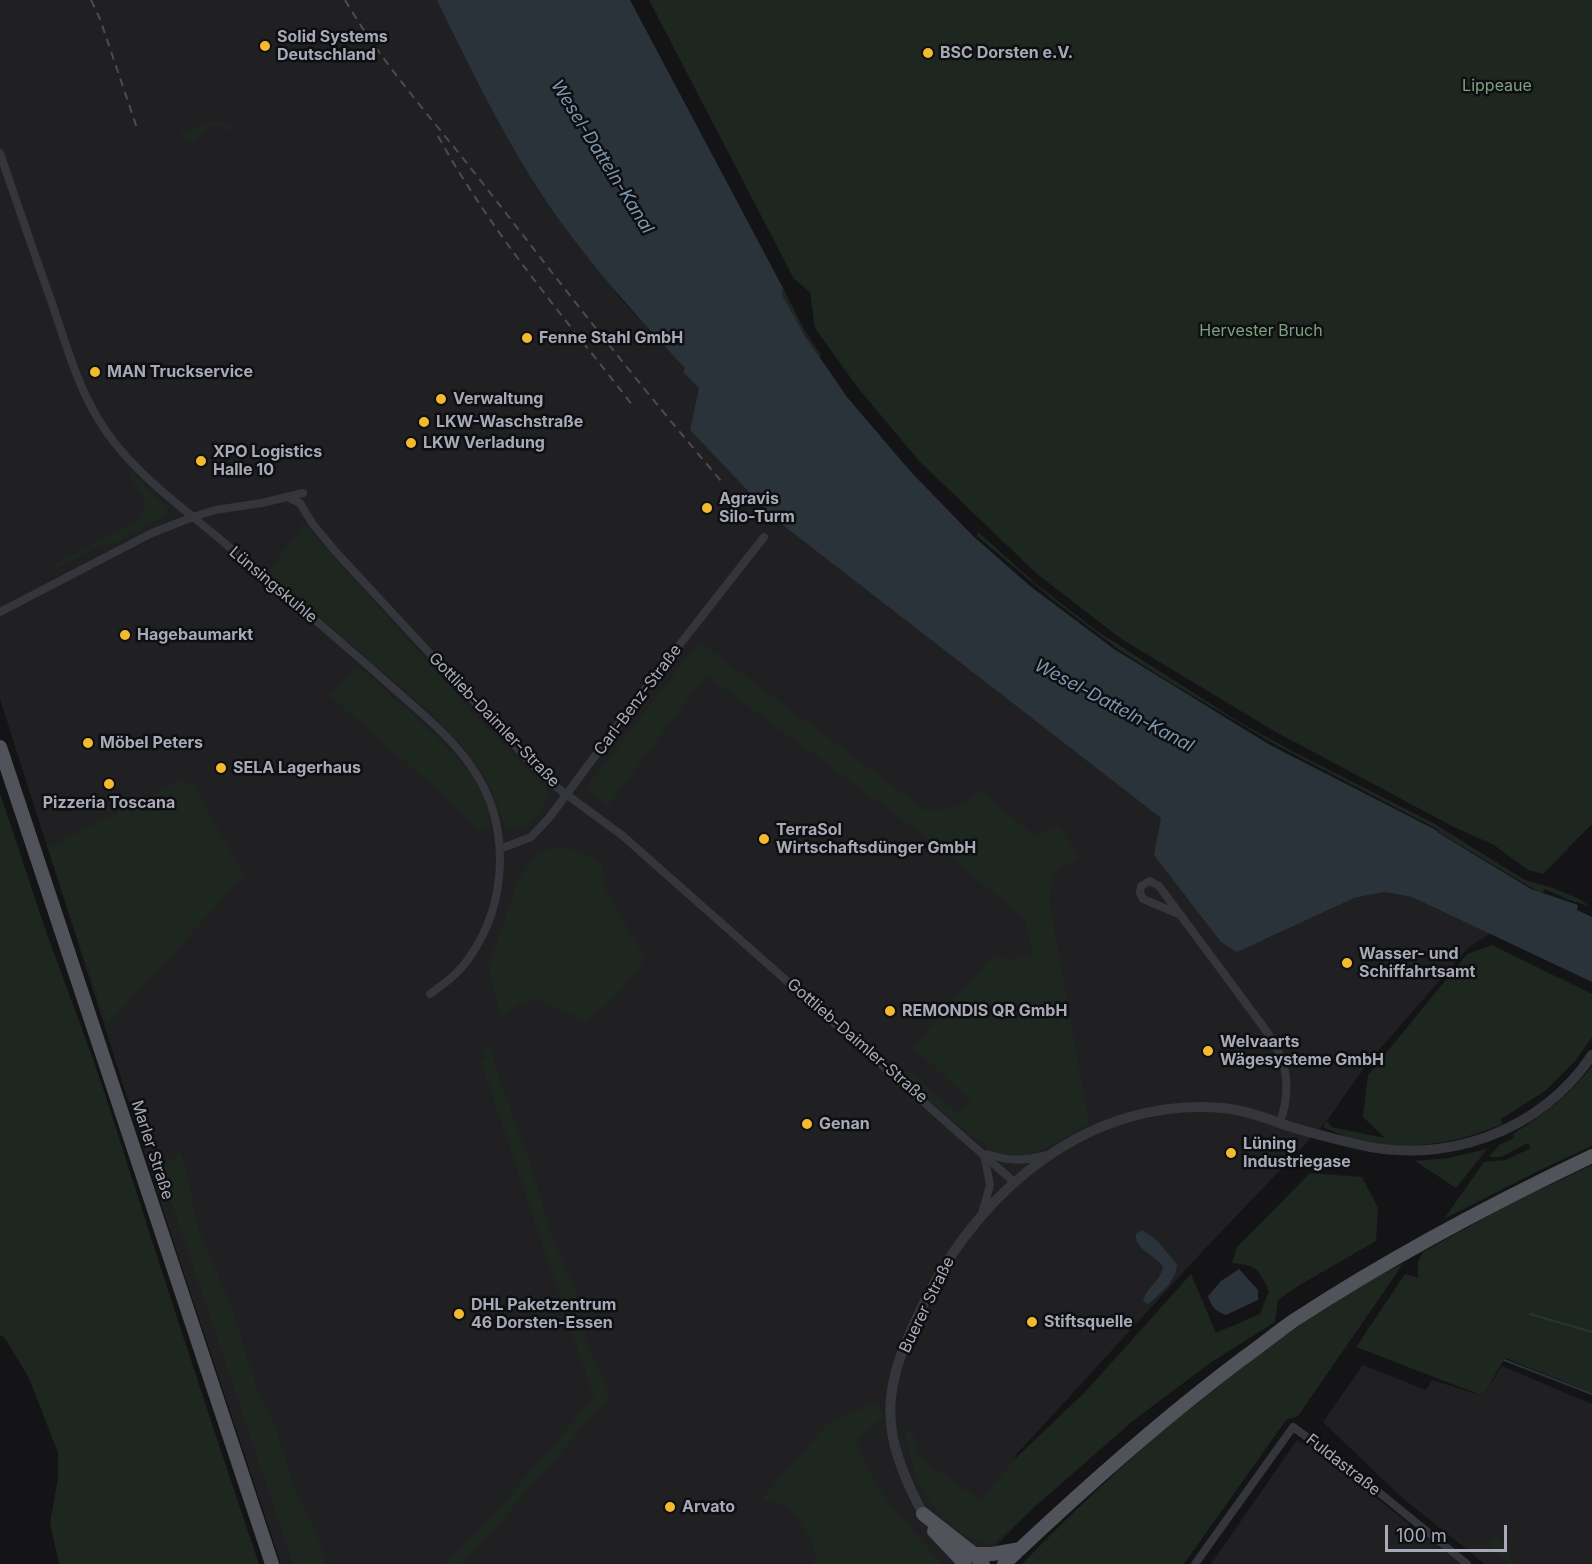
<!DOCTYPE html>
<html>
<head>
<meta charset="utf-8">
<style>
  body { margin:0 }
  #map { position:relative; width:1592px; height:1564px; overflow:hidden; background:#141416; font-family:Inter,sans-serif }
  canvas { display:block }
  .scale { position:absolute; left:1385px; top:1525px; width:122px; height:27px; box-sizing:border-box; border:3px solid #a6aab7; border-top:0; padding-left:8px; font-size:18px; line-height:21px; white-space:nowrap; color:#a6aab7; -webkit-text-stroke:4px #0f0f11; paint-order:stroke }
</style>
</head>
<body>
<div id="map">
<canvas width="1592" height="1564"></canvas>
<div class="scale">100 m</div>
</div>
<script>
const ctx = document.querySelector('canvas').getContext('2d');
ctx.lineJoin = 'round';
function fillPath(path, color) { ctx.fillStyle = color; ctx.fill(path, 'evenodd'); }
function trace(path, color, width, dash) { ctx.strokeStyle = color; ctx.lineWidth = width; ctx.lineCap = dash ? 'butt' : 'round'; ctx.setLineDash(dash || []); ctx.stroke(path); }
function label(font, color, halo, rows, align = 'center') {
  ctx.font = font + ' Inter,sans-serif'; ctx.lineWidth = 5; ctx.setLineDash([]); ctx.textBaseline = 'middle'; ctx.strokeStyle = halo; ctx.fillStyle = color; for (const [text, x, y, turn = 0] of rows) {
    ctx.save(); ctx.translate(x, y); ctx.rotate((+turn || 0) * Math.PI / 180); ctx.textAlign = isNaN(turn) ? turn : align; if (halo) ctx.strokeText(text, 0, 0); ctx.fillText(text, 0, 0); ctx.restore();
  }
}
fillPath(new Path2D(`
  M0 0H437L487 101 534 181 621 299 685 368 683 372 699 388 775 519 1162 818 1354 898 1384 892 1412 897 1491 933 1469 947 1365 1066 1327 1121 1200 1254 1015 1456 1035 1506 978 1564H281L174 1244 0 699Z
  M1363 1365 1426 1390 1432 1380 1483 1396 1502 1366 1592 1404V1564H1485L1400 1496 1323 1422Z
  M1297 1440 1314 1448 1409 1524 1407 1531 1417 1539 1422 1534 1460 1564H1211Z`), '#202023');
fillPath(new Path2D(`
  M649 0H1592V824L1543 874 1528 870 1494 845 1452 826 1274 731 1120 638 1036 573 919 461 858 388 815 328 810 292 794 279Z
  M216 121 231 127 227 132 220 125 217 126 214 123 189 144 179 133Z
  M783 288 805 331 821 355 820 358 792 315 782 295Z
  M131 472 168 509 166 515 114 544H103L54 569 52 566 137 520 145 506 143 497 130 477Z
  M303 523 476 716 549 792C540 813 533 835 506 827L489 783 463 746 430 712 268 572 297 534Z
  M978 532 1035 583 1097 631 1239 722 1292 751 1433 823 1525 880 1556 889 1581 900 1589 906 1567 899 1545 889 1542 893 1532 888 1438 832 1439 830 1276 745 1168 681 1118 649 1052 599 977 536Z
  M699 642 925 810C949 809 963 808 980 791L1035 836 1060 826 1078 857 1053 874 1049 899 1089 1124C1070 1134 1036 1157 1013 1157 987 1156 924 1094 902 1075L907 1069 959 1114 971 1101 913 1047 992 956 1010 960 1032 953 1025 918 925 836 706 675 607 807 585 789Z
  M357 666C391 697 469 757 484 798 487 807 488 817 490 826L477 830 467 816 329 695Z
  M179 781 193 784 244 876 107 1025 48 848Z
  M0 794C20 849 36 906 57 961 73 1005 90 1049 105 1094 155 1251 206 1408 259 1564H59L50 1523 58 1478V1453L29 1378 5 1338 0 1335Z
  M560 846 577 850 603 864 604 887 645 959C628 984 610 1005 584 1021L539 999 518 1005 501 1018 488 967 517 883 537 853Z
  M1492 945 1592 994V1037L1575 1061 1545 1091 1501 1119 1502 1124C1446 1149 1380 1155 1323 1127L1327 1121 1331 1127 1385 1138 1363 1117 1368 1075 1467 954Z
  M491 1046 494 1063 531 1166 553 1240 574 1286 584 1336 610 1396 463 1564H446L480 1530 594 1398 481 1061 486 1059 483 1050Z
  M1592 1066V1146L1542 1169 1444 1219 1484 1162 1506 1160 1531 1148 1528 1143 1501 1157H1489L1499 1145 1514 1138 1513 1134C1543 1115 1570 1095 1592 1066Z
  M1487 1149 1456 1188 1415 1161 1448 1158Z
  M180 1153 185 1167 199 1230 231 1306 259 1394 276 1429 294 1487 318 1535 325 1564H293L160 1169Z
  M1592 1165V1393L1505 1358 1483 1396 1356 1347 1405 1274 1418 1278V1262L1423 1252 1510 1204Z
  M1310 1173 1362 1177 1378 1208 1376 1241 1298 1286 1278 1300 1275 1322 1210 1363 1134 1420 991 1545C958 1538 926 1505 915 1474 911 1461 908 1446 905 1433L912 1430 918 1457 980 1500 1018 1456 1085 1392 1191 1274 1216 1333 1260 1314 1269 1291C1259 1269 1256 1265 1232 1263L1237 1247Z
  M1403 1264 1298 1416 1286 1420 1184 1564H1022C1105 1479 1195 1397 1293 1330 1328 1306 1365 1282 1403 1264Z
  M877 1402 884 1416 856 1441 866 1466 888 1503 942 1564H812L817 1557 810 1536 785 1505 762 1499 828 1423Z
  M1493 1536 1509 1549V1555L1515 1564H1510L1488 1545Z`), '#1e2620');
fillPath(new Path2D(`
  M437 0H630L783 288 782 295 805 336 847 397 911 472 973 536 1030 586 1114 649 1270 745 1438 831 1437 832 1531 889 1578 905 1577 910 1592 917V982L1412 897 1384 892 1354 898 1237 952 1221 942 1154 855 1161 818 775 519 690 430 699 388 683 372 685 368C630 309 576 249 533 181 497 123 466 61 437 0Z
  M1142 1230 1157 1240 1177 1265C1176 1281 1162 1291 1151 1302L1147 1304 1143 1301C1146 1288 1161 1281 1163 1266 1155 1255 1134 1249 1136 1234Z
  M1239 1269 1258 1290V1300L1226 1315C1216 1311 1211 1307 1208 1296L1221 1281Z`), '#2a323a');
trace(new Path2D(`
  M1530 1314 1592 1332
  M1504 1360 1592 1394`), '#2a323a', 2);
trace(new Path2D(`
  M0 153C17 203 34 253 52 303 68 351 82 402 114 442 142 478 180 506 215 535 274 585 334 635 391 686 420 712 452 737 473 769 511 825 508 903 469 958 459 973 445 983 430 994
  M287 497 300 503 312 523 335 551 532 764 555 786 623 836 1014 1182
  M0 612 152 533 193 517 215 510 262 503 303 493
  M500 849 531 837 549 818 641 694 764 537
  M1181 915 1143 899 1140 893 1141 886 1150 881 1159 886 1259 1021C1285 1055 1294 1081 1280 1123
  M987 1154C1012 1162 1023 1161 1048 1155
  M982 1213 990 1185 984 1155
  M1195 1564 1293 1427 1343 1463 1467 1564`), '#35363b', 8);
trace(new Path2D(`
  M923 1514C876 1425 882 1387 926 1299 982 1187 1093 1096 1223 1108 1243 1110 1264 1117 1282 1124 1306 1132 1331 1138 1356 1144 1444 1166 1541 1132 1592 1055`), '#35363b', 10);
trace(new Path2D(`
  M0 747 272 1564
  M923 1514 974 1554 983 1564
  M934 1531 965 1564
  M974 1554H992L1020 1549
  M1004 1564C1080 1492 1158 1422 1242 1359 1259 1347 1276 1333 1293 1321 1389 1258 1489 1205 1592 1156`), '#51535a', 14);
trace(new Path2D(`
  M91 0 100 19 137 128
  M345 0C383 65 435 122 481 181 560 283 638 384 722 482
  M438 136C492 234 565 318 633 406`), '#4a4c52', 2, [8, 6]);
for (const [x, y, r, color] of [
  [265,46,6,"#f3ba2f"],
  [928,53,6,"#f3ba2f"],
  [527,338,6,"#f3ba2f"],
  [95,372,6,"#f3ba2f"],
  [441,399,6,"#f3ba2f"],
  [424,422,6,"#f3ba2f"],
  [411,443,6,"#f3ba2f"],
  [201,461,6,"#f3ba2f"],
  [707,508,6,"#f3ba2f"],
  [125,635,6,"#f3ba2f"],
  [88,743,6,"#f3ba2f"],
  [221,768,6,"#f3ba2f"],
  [109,784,6,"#f3ba2f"],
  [764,839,6,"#f3ba2f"],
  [1347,963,6,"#f3ba2f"],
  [890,1011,6,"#f3ba2f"],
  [1208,1051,6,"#f3ba2f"],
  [807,1124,6,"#f3ba2f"],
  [1231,1153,6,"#f3ba2f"],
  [459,1314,6,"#f3ba2f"],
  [1032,1322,6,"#f3ba2f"],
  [670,1507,6,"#f3ba2f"]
]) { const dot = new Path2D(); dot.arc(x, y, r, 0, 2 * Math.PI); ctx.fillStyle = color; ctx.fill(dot); trace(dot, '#0f0f11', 2); }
label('bold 16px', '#a6aab7', '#0f0f11', [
  ["Solid Systems",277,37],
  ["Deutschland",277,55],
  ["BSC Dorsten e.V.",940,53],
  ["Fenne Stahl GmbH",539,338],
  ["MAN Truckservice",107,372],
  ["Verwaltung",453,399],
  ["LKW-Waschstraße",436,422],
  ["LKW Verladung",423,443],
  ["XPO Logistics",213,452],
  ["Halle 10",213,470],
  ["Agravis",719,499],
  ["Silo-Turm",719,517],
  ["Hagebaumarkt",137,635],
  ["Möbel Peters",100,743],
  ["SELA Lagerhaus",233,768],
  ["Pizzeria Toscana",109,803,"center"],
  ["TerraSol",776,830],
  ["Wirtschaftsdünger GmbH",776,848],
  ["Wasser- und",1359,954],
  ["Schiffahrtsamt",1359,972],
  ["REMONDIS QR GmbH",902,1011],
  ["Welvaarts",1220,1042],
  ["Wägesysteme GmbH",1220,1060],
  ["Genan",819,1124],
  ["Lüning",1243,1144],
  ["Industriegase",1243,1162],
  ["DHL Paketzentrum",471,1305],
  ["46 Dorsten-Essen",471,1323],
  ["Stiftsquelle",1044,1322],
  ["Arvato",682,1507]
], 'left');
label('16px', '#7da281', '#0f0f11', [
  ["Lippeaue",1497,86],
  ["Hervester Bruch",1261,331]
]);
label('16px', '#a6aab7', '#0f0f11', [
  ["Lünsingskuhle",273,585,40],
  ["Carl-Benz-Straße",638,700,-53],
  ["Gottlieb-Daimler-Straße",494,720,46],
  ["Gottlieb-Daimler-Straße",857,1041,41],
  ["Marler Straße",152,1150,72],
  ["Buerer Straße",927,1305,-64],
  ["Fuldastraße",1343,1465,38]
]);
label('italic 18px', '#7c97b2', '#0f0f11', [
  ["Wesel-Datteln-Kanal",602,157,58],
  ["Wesel-Datteln-Kanal",1114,706,28]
]);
</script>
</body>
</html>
